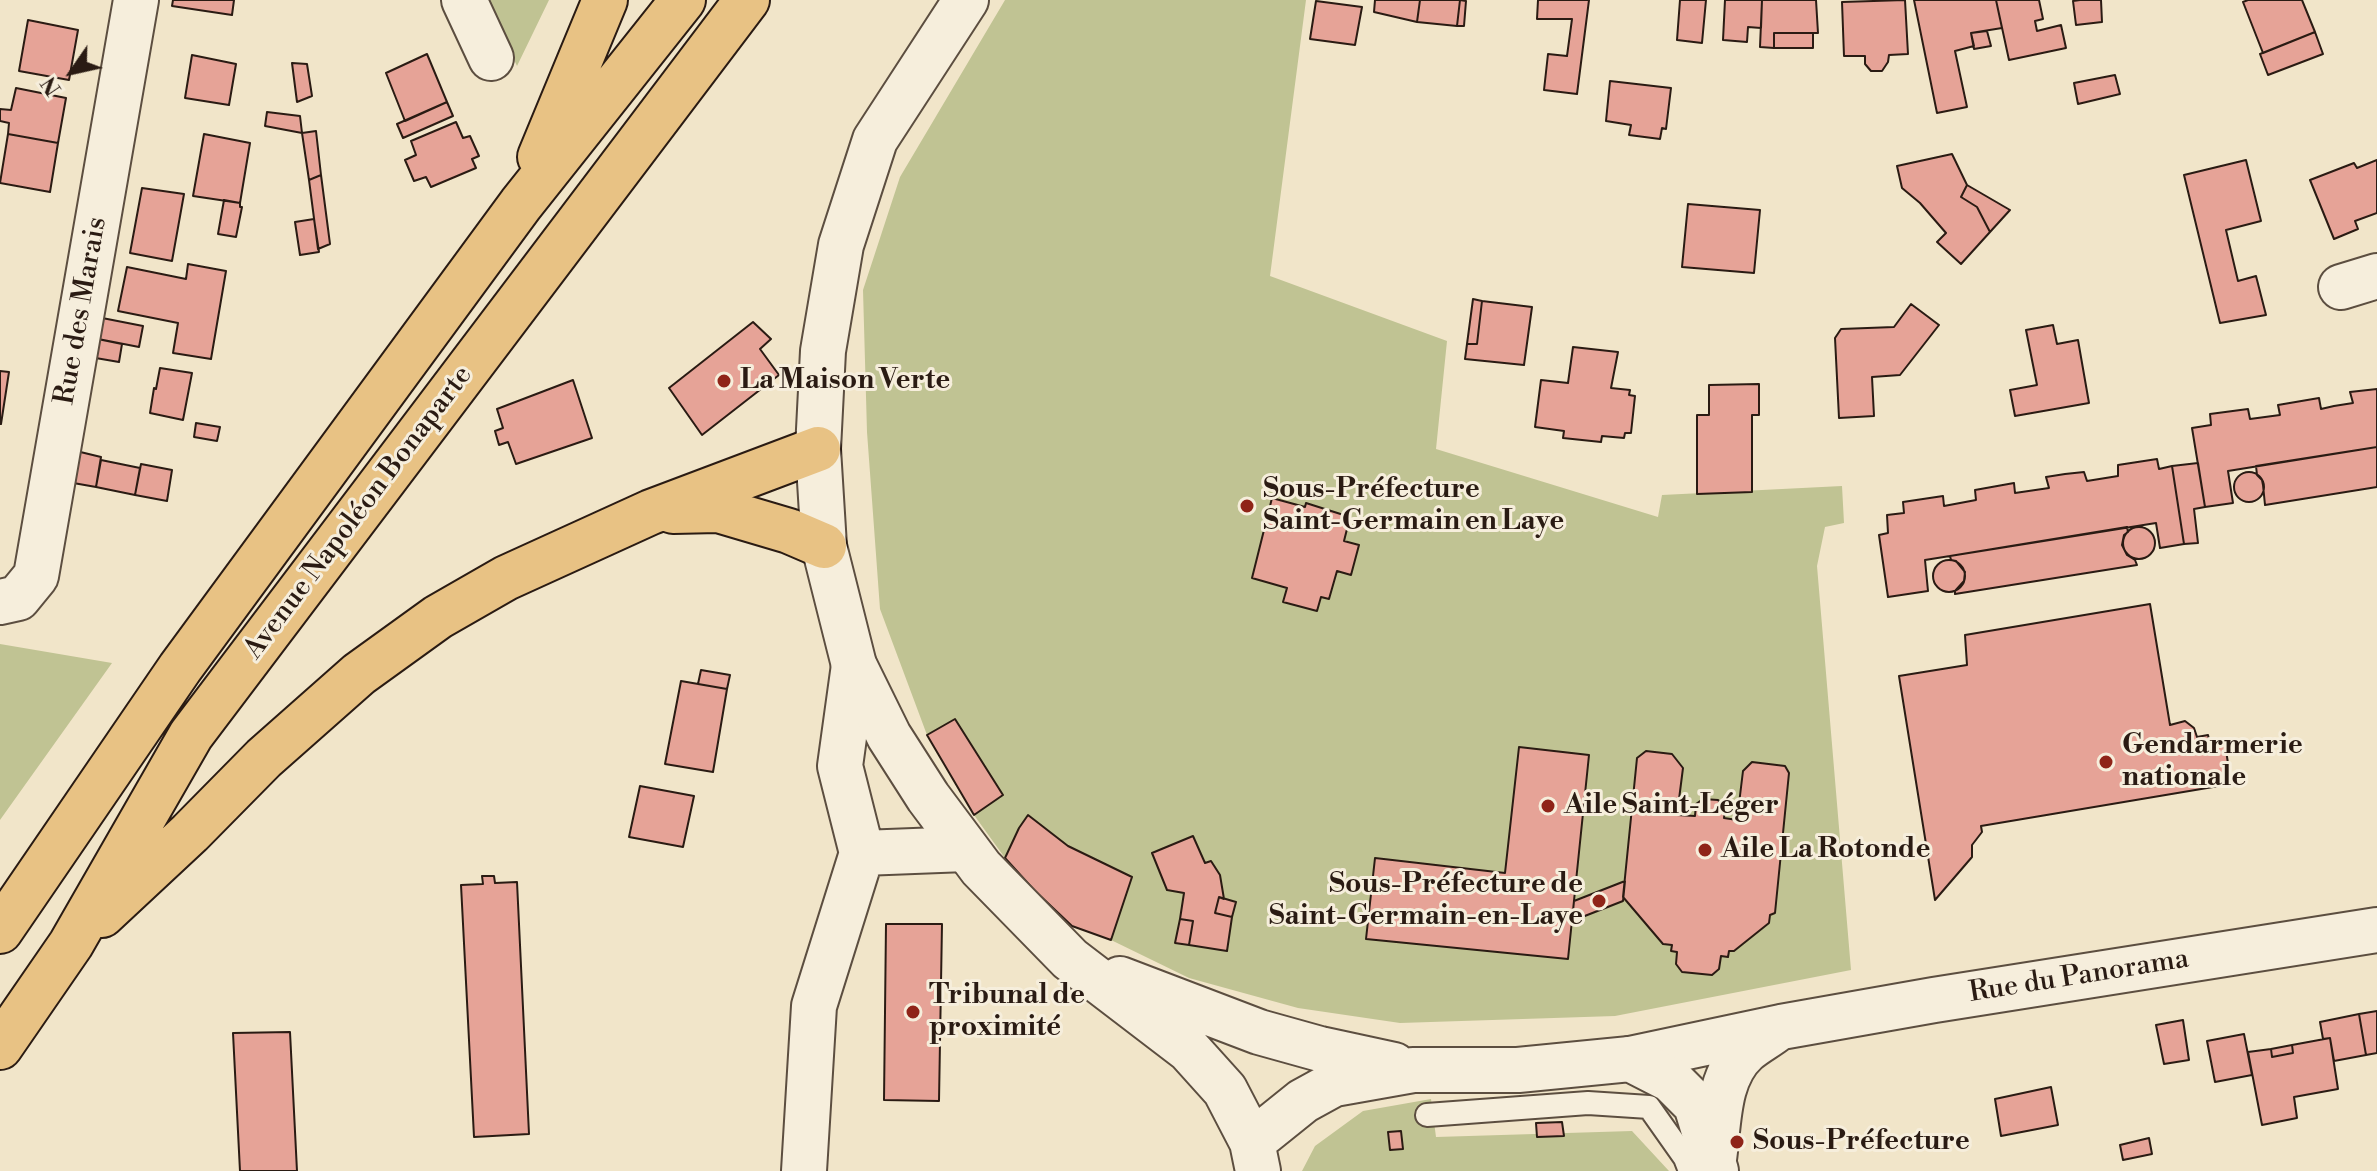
<!DOCTYPE html>
<html>
<head>
<meta charset="utf-8">
<style>
  body { margin:0 }
  #map { position:relative; width:2377px; height:1171px; overflow:hidden; background:#f1e5c9; font-family:"Libre Bodoni",serif }
  canvas { display:block }
  .north { position:absolute; left:32px; top:32px; width:80px; height:80px; -webkit-text-stroke:6px #f6eedc; paint-order:stroke; rotate:236deg; font-size:22px; font-weight:700; line-height:32px; text-align:center; color:#2a1b13 }
  .north::after { content:''; display:block; margin:auto; width:28px; height:36px; background:#2a1b13; clip-path:polygon(50% 0,100% 100%,50% 72%,0 100%) }
</style>
</head>
<body>
<div id="map">
<canvas width="2377" height="1171"></canvas>
<div class="north">N</div>
</div>
<script>
const ctx = document.querySelector('canvas').getContext('2d');
ctx.lineJoin = 'round';
function fillPath(path, color) { ctx.fillStyle = color; ctx.fill(path, 'evenodd'); }
function trace(path, color, width, dash) { ctx.strokeStyle = color; ctx.lineWidth = width; ctx.lineCap = dash ? 'butt' : 'round'; ctx.setLineDash(dash || []); ctx.stroke(path); }
function label(font, color, halo, rows, align = 'center') {
  ctx.font = font + ' "Libre Bodoni",serif'; ctx.lineWidth = 6; ctx.setLineDash([]); ctx.textBaseline = 'middle'; ctx.strokeStyle = halo; ctx.fillStyle = color; for (const [text, x, y, turn = 0] of rows) {
    ctx.save(); ctx.translate(x, y); ctx.rotate((+turn || 0) * Math.PI / 180); ctx.textAlign = isNaN(turn) ? turn : align; if (halo) ctx.strokeText(text, 0, 0); ctx.fillText(text, 0, 0); ctx.restore();
  }
}
fillPath(new Path2D(`
  M486 0H549L517 66 489 6Z
  M1005 0H1306L1270 276 1447 341 1436 449 1658 517 1662 495 1842 486 1844 523 1825 527 1817 566 1851 970 1615 1016 1400 1023 1298 1008 1189 978 1111 940 1079 928 1034 890 1005 858 974 815 927 735 880 609 867 432 863 290 900 177Z
  M0 644 112 663 0 820Z
  M1431 1099 1436 1137 1632 1131 1669 1171H1302L1315 1146 1363 1111Z`), '#c0c393');
const building = new Path2D(`
  M173 0H234L232 15 172 6Z
  M1375 0H1420L1417 22 1374 12Z
  M1420 0H1460L1457 26 1417 22Z
  M1460 0 1466 1 1464 26H1457Z
  M1538 0H1589L1577 94 1544 90 1548 54 1567 56 1572 19H1537Z
  M1680 0H1706L1702 43 1677 40Z
  M1725 0H1762L1761 28 1748 27 1747 42 1723 40Z
  M1762 0H1816L1818 33H1774V48L1760 47Z
  M1905 0 1908 54 1889 55 1888 62 1882 71H1871L1865 64V56H1844L1842 2Z
  M1914 0H1996L2002 28 1971 33 1974 46 1955 51 1967 107 1937 113Z
  M1996 0H2039L2043 19 2035 21 2037 31 2061 25 2066 48 2009 60Z
  M2080 0H2101L2102 22 2076 25 2073 1Z
  M2248 0H2302L2315 32 2263 53 2243 2Z
  M1316 1 1362 7 1355 45 1310 39Z
  M28 20 78 30 69 80 19 71Z
  M1987 31 1991 46 1974 49 1971 33Z
  M2315 32 2323 54 2268 75 2260 54Z
  M1774 33H1813V48H1774Z
  M427 54 447 102 405 121 386 73Z
  M192 55 236 64 229 105 185 98Z
  M292 63 307 64 312 96 297 102Z
  M2115 75 2120 94 2078 104 2074 83Z
  M1610 81 1671 88 1666 129 1662 128 1660 139 1629 135 1631 125 1606 121Z
  M16 88 66 98 58 143 8 134 9 123 0 121V109L11 110Z
  M447 102 453 116 403 138 397 124Z
  M267 112 300 116 302 133 265 126Z
  M456 122 463 138 470 136 479 156 472 159 476 168 431 187 426 177 414 181 405 160 416 155 411 141Z
  M316 131 321 175 309 180 302 133Z
  M8 134 58 143 50 192 0 183Z
  M204 134 250 143 240 203 193 196Z
  M1952 154 1967 185 1961 197 1977 207 1990 232 1961 264 1937 242 1946 233 1920 203 1902 188 1897 166Z
  M2246 160 2261 221 2226 230 2238 281 2256 276 2266 315 2220 323 2184 175Z
  M2377 160V213L2355 221 2358 229 2334 239 2310 180 2354 163 2357 168Z
  M321 175 330 244 318 249 309 180Z
  M1967 185 2010 210 1990 232 1977 207 1961 197Z
  M142 188 184 194 172 261 130 253Z
  M224 200 240 203V207H242L236 237 218 234Z
  M1688 204 1760 210 1754 273 1682 267Z
  M314 219 319 252 300 255 295 222Z
  M188 264 226 271 211 359 173 353 178 323 118 311 127 267 186 279Z
  M1473 299 1482 301 1477 344H1467Z
  M1482 301 1532 307 1524 365 1465 359 1467 344H1477Z
  M1911 304 1939 325 1900 375 1872 377 1874 416 1839 418 1835 338 1841 329 1894 327Z
  M92 316 143 326 139 347 88 337Z
  M753 322 771 339 760 349 779 375 702 435 669 388Z
  M2053 325 2057 344 2078 340 2089 403 2015 416 2010 390 2037 385 2026 330Z
  M88 337 122 344 119 362 84 356Z
  M1573 347 1618 352 1611 388 1630 390 1629 395 1635 396 1631 433H1625L1624 438 1602 436 1601 442 1563 438 1564 431 1535 427 1541 380 1568 383Z
  M160 368 192 373 183 420 150 413 154 388 156 389Z
  M0 371 9 372 1 424H0Z
  M573 380 592 438 516 464 508 442 499 445 495 431 503 428 497 409Z
  M1759 384V415H1752V492L1697 494V415H1709V385Z
  M2377 389V447L2228 471 2233 503 2205 507 2192 428 2211 425 2210 414 2248 409 2250 419 2280 415 2278 405 2319 398 2321 409 2334 406 2353 403 2350 392Z
  M196 423 220 427 217 441 194 437Z
  M2377 447V487L2265 505 2263 485 2262 480 2257 475 2256 466Z
  M68 449 101 457 96 487 62 481Z
  M2157 459 2159 469 2172 466 2184 544 2160 548 2156 523 1925 560 1928 591 1888 597 1879 535 1888 533 1887 515 1904 513 1903 502 1943 496 1944 506 1976 500 1975 490 2014 483 2015 493 2049 488 2046 477 2065 474 2084 472 2087 481 2118 476V465Z
  M101 460 140 468 135 495 96 487Z
  M2198 463 2205 507 2194 509 2198 543 2184 544 2172 466Z
  M141 464 172 470 167 501 135 495Z
  M2234 487a15 15 0 1 1 30 0a15 15 0 1 1-30 0Z
  M1272 498 1305 507 1306 503 1350 517 1344 541 1359 545 1351 575 1337 571 1329 599 1321 597 1317 611 1283 602 1287 588 1252 578Z
  M2123 543a16 16 0 1 1 32 0a16 16 0 1 1-32 0Z
  M2127 527 2128 532 2124 535 2122 545 2127 555 2135 560 2137 565 1955 594V591L1964 581 1965 572 1956 561 1951 560 1950 556Z
  M1933 576a16 16 0 1 1 32 0a16 16 0 1 1-32 0Z
  M2150 604 2170 725 2185 721 2194 728 2197 737 2208 735 2210 744 2225 743 2231 784 1981 826 1982 832 1972 845V857L1935 900 1899 676 1967 665 1965 635Z
  M701 670 730 675 727 689 698 684Z
  M681 681 727 689 713 772 665 764Z
  M955 719 1003 795 974 815 927 735Z
  M1519 747 1589 755 1568 959 1366 939 1375 858 1505 873Z
  M1646 751 1672 754 1683 768 1677 815 1695 816 1696 804 1703 799 1718 800 1725 808 1724 818 1737 820 1743 771 1752 762 1785 766 1789 773 1775 913 1770 915 1769 923 1734 951H1729L1728 957 1721 956 1719 969 1712 975 1682 972 1676 964 1677 952 1671 951 1672 945 1663 944 1623 897 1637 758Z
  M640 786 694 796 683 847 629 837Z
  M1028 815 1068 846 1132 877 1111 940 1072 926 1034 890 1005 858 1019 828Z
  M1193 836 1205 863 1211 861 1220 875 1224 899 1219 897 1215 913 1232 917 1227 951 1189 945 1193 921 1180 919 1184 893 1167 890 1152 853Z
  M482 876H494L495 883 517 882 529 1134 474 1137 461 885 483 884Z
  M1625 881 1623 901 1572 921 1574 901Z
  M1219 897 1236 902 1232 917 1215 913Z
  M1180 919 1193 921 1189 945 1175 943Z
  M886 924H942L939 1101 884 1100Z
  M2377 1011V1053L2366 1055 2359 1014Z
  M2359 1014 2366 1055 2334 1061 2330 1038 2323 1039 2320 1022Z
  M2183 1020 2189 1060 2164 1064 2156 1025Z
  M290 1032 297 1171H240L233 1033Z
  M2244 1034 2252 1075 2215 1082 2207 1041Z
  M2330 1038 2338 1089 2294 1097 2297 1118 2262 1125 2248 1052 2271 1049 2272 1057 2293 1053 2292 1045Z
  M2292 1045 2293 1053 2272 1057 2271 1049Z
  M2051 1087 2058 1125 2001 1136 1995 1099Z
  M1562 1122 1564 1136 1537 1137 1536 1123Z
  M1401 1131 1403 1149 1390 1150 1388 1132Z
  M2149 1138 2152 1154 2123 1160 2120 1145Z`);
fillPath(building, '#e6a397');
trace(building, '#2a1b13', 2);
const service = new Path2D(`
  M1427 1115 1588 1103 1649 1107 1685 1158 1690 1171`);
const minor = new Path2D(`
  M464 0 491 58
  M2341 287 2377 276
  M0 602 18 598 36 576 136 0
  M862 853 966 849
  M1630 1059 1781 1027 1934 1000 2377 930
  M1714 1159C1719 1124 1717 1077 1746 1051 1755 1043 1767 1037 1777 1029
  M804 1171 814 1006 862 853 840 766 854 665`);
const tertiary = new Path2D(`
  M966 0 875 140 841 245 823 351 818 449 824 546 854 665 889 736 928 797 981 868 1070 959 1189 1050 1225 1090 1252 1142 1258 1171
  M1120 979 1259 1032 1320 1049 1394 1065
  M1252 1142 1303 1101 1334 1084 1413 1070H1518L1630 1059 1671 1080 1696 1105 1716 1171`);
const primary = new Path2D(`
  M540 157 605 0
  M673 511 718 510 789 531 824 546
  M102 915 190 833 264 758 359 674 438 617 506 578 651 512 818 449
  M0 931 180 668 521 204 683 0
  M0 1047 71 944 191 735 747 0`);
trace(service, '#5c4e40', 26);
trace(minor, '#5c4e40', 48);
trace(tertiary, '#5c4e40', 48);
trace(primary, '#2a1b13', 48);
trace(service, '#f6eedc', 22);
trace(minor, '#f6eedc', 44);
trace(tertiary, '#f6eedc', 44);
trace(primary, '#e8c284', 44);
for (const [x, y, r, color] of [
  [724,381,8,"#8f2418"],
  [1247,506,8,"#8f2418"],
  [2106,762,8,"#8f2418"],
  [1548,806,8,"#8f2418"],
  [1705,850,8,"#8f2418"],
  [1599,901,8,"#8f2418"],
  [913,1012,8,"#8f2418"],
  [1737,1142,8,"#8f2418"]
]) { const dot = new Path2D(); dot.arc(x, y, r, 0, 2 * Math.PI); ctx.fillStyle = color; ctx.fill(dot); trace(dot, '#f6eedc', 3); }
label('28px', '#2a1b13', '#f6eedc', [
  ["Rue des Marais",82,311,-80],
  ["Avenue Napoléon Bonaparte",359,513,-53],
  ["Rue du Panorama",2079,977,-9]
]);
label('bold 28px', '#2a1b13', '#f6eedc', [
  ["La Maison Verte",740,381],
  ["Sous-Préfecture",1263,490],
  ["Saint-Germain en Laye",1263,522],
  ["Gendarmerie",2122,746],
  ["nationale",2122,778],
  ["Aile Saint-Léger",1564,806],
  ["Aile La Rotonde",1721,850],
  ["Sous-Préfecture de",1583,885,"right"],
  ["Saint-Germain-en-Laye",1583,917,"right"],
  ["Tribunal de",929,996],
  ["proximité",929,1028],
  ["Sous-Préfecture",1753,1142]
], 'left');
</script>
</body>
</html>
